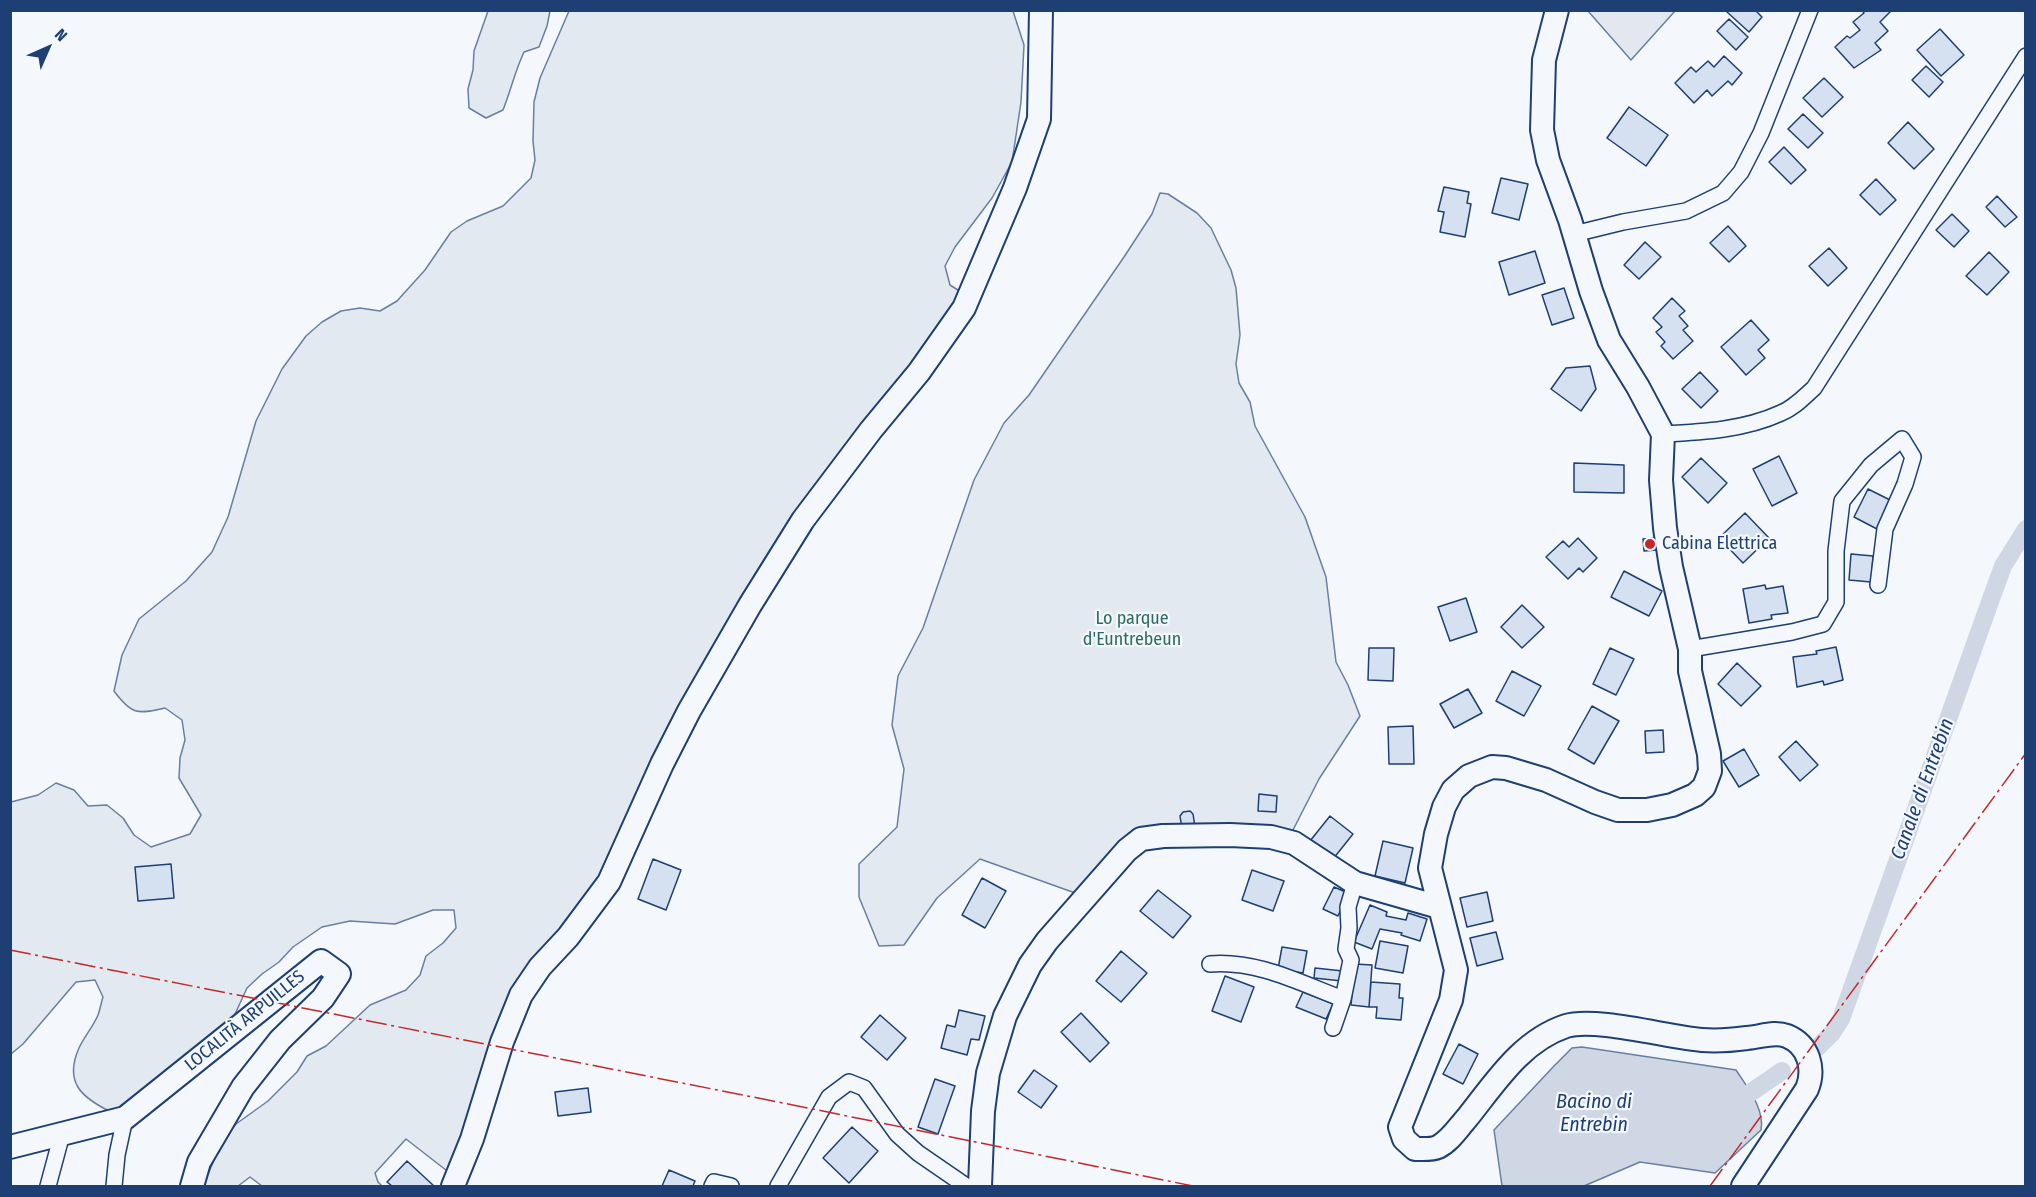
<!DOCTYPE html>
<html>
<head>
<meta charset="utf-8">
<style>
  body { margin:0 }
  #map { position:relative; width:2036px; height:1197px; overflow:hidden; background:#f4f7fb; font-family:"Fira Sans Condensed",sans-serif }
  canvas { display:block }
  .frame { position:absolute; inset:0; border:12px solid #1d3f73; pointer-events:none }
  .north { position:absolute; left:18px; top:18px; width:60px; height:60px; -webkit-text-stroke:4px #f4f7fb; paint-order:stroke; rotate:45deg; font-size:16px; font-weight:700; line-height:24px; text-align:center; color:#1d3f73 }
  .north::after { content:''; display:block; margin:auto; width:21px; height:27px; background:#1d3f73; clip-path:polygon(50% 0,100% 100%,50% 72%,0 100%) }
</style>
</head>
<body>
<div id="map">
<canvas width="2036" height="1197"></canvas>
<div class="frame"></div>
<div class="north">N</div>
</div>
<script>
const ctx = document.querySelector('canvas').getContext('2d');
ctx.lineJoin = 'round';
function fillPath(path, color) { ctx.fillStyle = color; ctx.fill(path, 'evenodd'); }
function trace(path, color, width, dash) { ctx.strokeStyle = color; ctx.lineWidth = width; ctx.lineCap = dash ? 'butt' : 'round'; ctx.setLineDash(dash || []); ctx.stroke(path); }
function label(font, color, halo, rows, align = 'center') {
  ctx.font = font + ' "Fira Sans Condensed",sans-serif'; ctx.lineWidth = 4.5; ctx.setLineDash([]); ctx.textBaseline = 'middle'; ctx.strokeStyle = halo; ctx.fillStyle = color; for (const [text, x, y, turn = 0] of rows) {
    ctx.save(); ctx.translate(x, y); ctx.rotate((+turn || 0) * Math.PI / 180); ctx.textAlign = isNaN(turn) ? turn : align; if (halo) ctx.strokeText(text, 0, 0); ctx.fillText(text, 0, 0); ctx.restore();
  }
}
const green = new Path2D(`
  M488 11H550L547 26 539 47 524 52C515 71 511 90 503 110L486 118 469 108 468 89 473 70 474 51Z
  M569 11H1013L1024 45 1021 102 1012 162 992 198 955 247 945 266 950 285 961 292 928 345 861 428 597 889 555 936 451 1174 406 1139 375 1173 378 1182 382 1186H262L250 1177 238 1186H203L223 1139 236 1124 268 1101 297 1072 307 1056 326 1046 370 1005 406 990 420 975 426 956 443 943 456 928 454 910H433L395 924 350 921 322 927 293 947 279 962 262 974 247 988 230 1025 132 1103 109 1111C81 1097 64 1082 79 1048 84 1037 93 1027 98 1015 100 1010 101 1003 103 997L95 980 76 982 23 1044 11 1054V802L38 795 56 783 74 790 88 806 107 805 123 818 134 835 151 847 190 834 201 815 179 778 180 758 185 740 182 720 165 708C137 715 131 714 114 691L122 655 139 619 186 581 212 552 228 517 256 421 282 369 306 336 322 322 341 311 360 308 380 311 397 301 425 270 451 232 467 221 503 206 531 178 535 160 533 141 534 102 540 78Z
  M1160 193 1168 194 1197 213 1211 228 1231 270 1236 288 1240 335 1236 364 1239 383 1250 402 1255 426 1305 517 1326 577 1336 662 1348 685 1360 716 1319 779 1292 832 1174 828 1134 829 1078 894 980 859 937 898 904 945 879 946 859 897V864L897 827 904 769 892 725 898 676 923 628 974 480 1004 423 1029 395 1124 257 1152 214Z`);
fillPath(green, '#e3e9f0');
trace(green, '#687fa3', 1.5);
const parking = new Path2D(`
  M1588 11H1675L1631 60Z`);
fillPath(parking, '#e3e8f0');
trace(parking, '#687fa3', 1.5);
const water = new Path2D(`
  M1582 1047 1736 1070C1747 1087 1765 1109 1761 1130L1715 1173 1640 1162 1584 1186H1502L1494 1130 1554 1066 1572 1048Z`);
fillPath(water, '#cfd7e4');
trace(water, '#687fa3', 1.5);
trace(new Path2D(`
  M1818 1047 1832 1033 1841 1019 1991 599 2003 566 2026 529
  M1750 1093 1782 1071`), '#cfd7e4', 18);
const building = new Path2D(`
  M1728 10H1755L1762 17 1749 32 1727 12Z
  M1862 10H1889L1890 12 1880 22 1888 31 1875 43 1881 50 1854 68 1835 47 1847 36 1850 38 1860 30 1853 22 1864 13Z
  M1729 19 1748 37 1736 50 1717 31Z
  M1940 29 1964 55 1941 76 1917 50Z
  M1724 56 1742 73 1732 85 1728 81 1712 96 1707 90 1694 103 1675 83 1691 67 1696 72 1708 61 1714 67Z
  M1926 66 1943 82 1929 97 1912 80Z
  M1824 78 1843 97 1822 117 1803 98Z
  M1629 107 1668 135 1646 166 1607 138Z
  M1803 114 1823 133 1808 148 1788 129Z
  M1908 122 1934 149 1914 169 1888 143Z
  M1784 147 1806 170 1791 184 1769 162Z
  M1501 178 1528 184 1519 220 1492 213Z
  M1876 179 1896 200 1880 215 1860 195Z
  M1444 187 1469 192 1467 203 1471 204 1465 237 1440 232 1444 212 1438 211Z
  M1997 196 2017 217 2005 227 1986 207Z
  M1952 214 1969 231 1954 247 1936 230Z
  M1728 226 1746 246 1729 262 1710 243Z
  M1645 242 1661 257 1639 279 1624 265Z
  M1829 248 1847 268 1828 286 1809 266Z
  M1535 251 1545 283 1509 295 1499 262Z
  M1989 252 2009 272 1987 295 1966 276Z
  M1564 288 1574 318 1552 325 1542 295Z
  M1672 298 1685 311 1679 316 1688 326 1683 330 1693 341 1673 359 1661 346 1665 342 1656 332 1662 327 1653 318Z
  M1751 320 1769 340 1758 350 1765 358 1746 375 1721 347Z
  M1590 366 1596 389 1581 411 1551 389 1566 368Z
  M1700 372 1718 391 1701 408 1682 389Z
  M1779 456 1797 493 1772 506 1753 469Z
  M1701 458 1727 483 1708 503 1682 477Z
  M1574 463 1624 465V493L1574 492Z
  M1868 489 1892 501 1877 529 1854 517Z
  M1745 513 1769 538 1743 563 1719 538Z
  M1578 538 1597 558 1583 572 1579 568 1568 579 1546 557 1563 541 1569 547Z
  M1656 538 1657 550 1644 551 1643 539Z
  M1851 554 1873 556 1871 582 1849 580Z
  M1624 571 1662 591 1649 616 1611 597Z
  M1765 585 1766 589 1783 586 1788 613 1771 615 1772 619 1749 623 1743 589Z
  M1466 598 1477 632 1450 641 1438 607Z
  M1522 605 1544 627 1522 648 1501 627Z
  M1836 647 1843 680 1824 685 1823 681 1797 687 1793 657 1817 654 1816 651Z
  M1369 648H1394L1393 681 1368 680Z
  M1610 648 1634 659 1616 695 1593 684Z
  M1737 663 1761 686 1741 706 1718 684Z
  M1512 671 1541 686 1524 716 1496 701Z
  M1468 689 1482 713 1454 728 1440 704Z
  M1592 706 1619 721 1594 764 1568 749Z
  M1413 726 1414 764H1389L1388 727Z
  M1663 730 1664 752 1646 753 1645 731Z
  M1796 741 1818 765 1800 781 1779 757Z
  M1744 749 1759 775 1739 787 1723 761Z
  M1259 794 1277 796 1276 812 1258 811Z
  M1190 811 1193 814 1195 827 1182 829 1180 816 1183 812Z
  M1330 816 1353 834 1333 859 1310 841Z
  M1383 841 1413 848 1405 883 1375 876Z
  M653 859 681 870 666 910 638 899Z
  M171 864 174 898 138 901 135 867Z
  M1252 870 1284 881 1273 911 1242 900Z
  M982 878 1006 891 985 928 962 915Z
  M1334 887 1348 893 1338 916 1323 909Z
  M1158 890 1191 916 1173 938 1140 911Z
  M1487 892 1493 921 1467 927 1460 898Z
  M1370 905 1387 912 1386 916 1406 920 1408 913 1427 919 1420 941 1401 935 1402 933 1380 929 1372 949 1354 942Z
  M1496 932 1503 959 1477 966 1470 938Z
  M1380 941 1408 946 1403 973 1375 968Z
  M1282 947 1307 951 1303 973 1278 969Z
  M1121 951 1147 973 1121 1002 1096 981Z
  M1355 964 1372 965 1369 1007 1351 1005Z
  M1315 968 1343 971 1342 981 1314 978Z
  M1225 976 1254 987 1241 1022 1212 1011Z
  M1371 982 1400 984 1399 998H1403L1401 1020 1376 1018 1377 1007H1369Z
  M1303 992 1333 1004 1326 1019 1296 1007Z
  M959 1010 985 1016 979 1040 971 1039 967 1055 941 1048 947 1025 955 1027Z
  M1081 1013 1109 1043 1090 1062 1061 1032Z
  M880 1015 906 1038 887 1060 861 1037Z
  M1459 1044 1478 1054 1463 1084 1443 1074Z
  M1034 1070 1057 1086 1041 1108 1018 1092Z
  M935 1079 955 1086 938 1134 918 1127Z
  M588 1088 591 1112 558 1116 555 1092Z
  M852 1127 878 1151 849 1183 823 1158Z
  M407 1161 434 1186H392L387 1182Z
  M669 1170 695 1181 693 1186H662Z`);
fillPath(building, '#d5e0f0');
trace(building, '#1d3f73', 1.5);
const street = new Path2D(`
  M1574 234 1623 222 1686 211 1723 193 1741 172 1761 133 1810 10
  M1663 434C1703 432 1744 430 1781 413 1794 408 1804 397 1814 388L2026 56
  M1690 649 1792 632 1823 624 1836 602V551L1842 501 1871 465 1902 439 1913 457 1905 484 1885 529 1878 585
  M1210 964C1257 960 1300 983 1343 999
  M1333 1028 1343 999 1351 960 1346 949 1349 928 1348 907 1355 883
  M48 1186 62 1134
  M114 1186 117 1155 125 1118
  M712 1186 714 1182 731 1186
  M778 1186 829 1097 849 1082 864 1088 897 1134 918 1153 966 1186`);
const secondary = new Path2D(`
  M1557 10 1544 60 1542 130 1548 160 1570 220 1591 291 1609 340 1638 387 1663 434 1661 480 1665 528 1671 567 1690 649V671L1709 754 1710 771 1704 787 1695 795 1672 805 1647 810H1618L1595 802 1546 780 1506 768 1492 767 1469 776 1453 790 1444 807 1436 834 1430 868 1456 970 1451 1000 1400 1127 1404 1139 1415 1149C1423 1149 1431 1150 1438 1147 1450 1141 1458 1128 1467 1118 1495 1083 1521 1041 1566 1026 1595 1017 1667 1037 1702 1040 1716 1041 1732 1040 1747 1038 1761 1037 1774 1031 1787 1036 1809 1045 1815 1069 1807 1089L1743 1186
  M10 1147 125 1118 321 961 339 974 323 998 280 1040 243 1087 199 1162 192 1186
  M453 1186 472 1139 502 1042 521 995 540 967 568 937 609 882 662 764 689 711 750 605 803 520 871 430 919 372 964 308 1015 188 1039 119 1041 10
  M980 1186 983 1111 988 1073 1005 1016 1030 965 1047 941 1127 850 1141 839 1163 836 1230 835 1271 837 1294 843 1355 883 1439 907`);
trace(street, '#1d3f73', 18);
trace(secondary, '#1d3f73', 26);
trace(street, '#f4f7fb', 15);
trace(secondary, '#f4f7fb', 22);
trace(new Path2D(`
  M10 950 778 1102 1193 1186
  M1710 1186 2026 753`), '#c62828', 1.5, [21, 4.5, 3, 4.5]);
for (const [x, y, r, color] of [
  [1650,544,6,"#c62828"]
]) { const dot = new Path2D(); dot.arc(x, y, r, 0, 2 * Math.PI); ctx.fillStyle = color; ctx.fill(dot); trace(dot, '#f4f7fb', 2); }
label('18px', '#1d3f73', '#f4f7fb', [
  ["Cabina Elettrica",1662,544]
], 'left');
label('18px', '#2c6c60', '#f4f7fb', [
  ["Lo parque",1132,619],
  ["d'Euntrebeun",1132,640]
]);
label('18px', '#1d3f73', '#f4f7fb', [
  ["LOCALITÀ ARPUILLES",245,1021,-39]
]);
label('italic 20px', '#1d3f73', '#f4f7fb', [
  ["Canale di Entrebin",1923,789,-70],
  ["Bacino di",1594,1102],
  ["Entrebin",1594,1125]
]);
</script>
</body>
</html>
